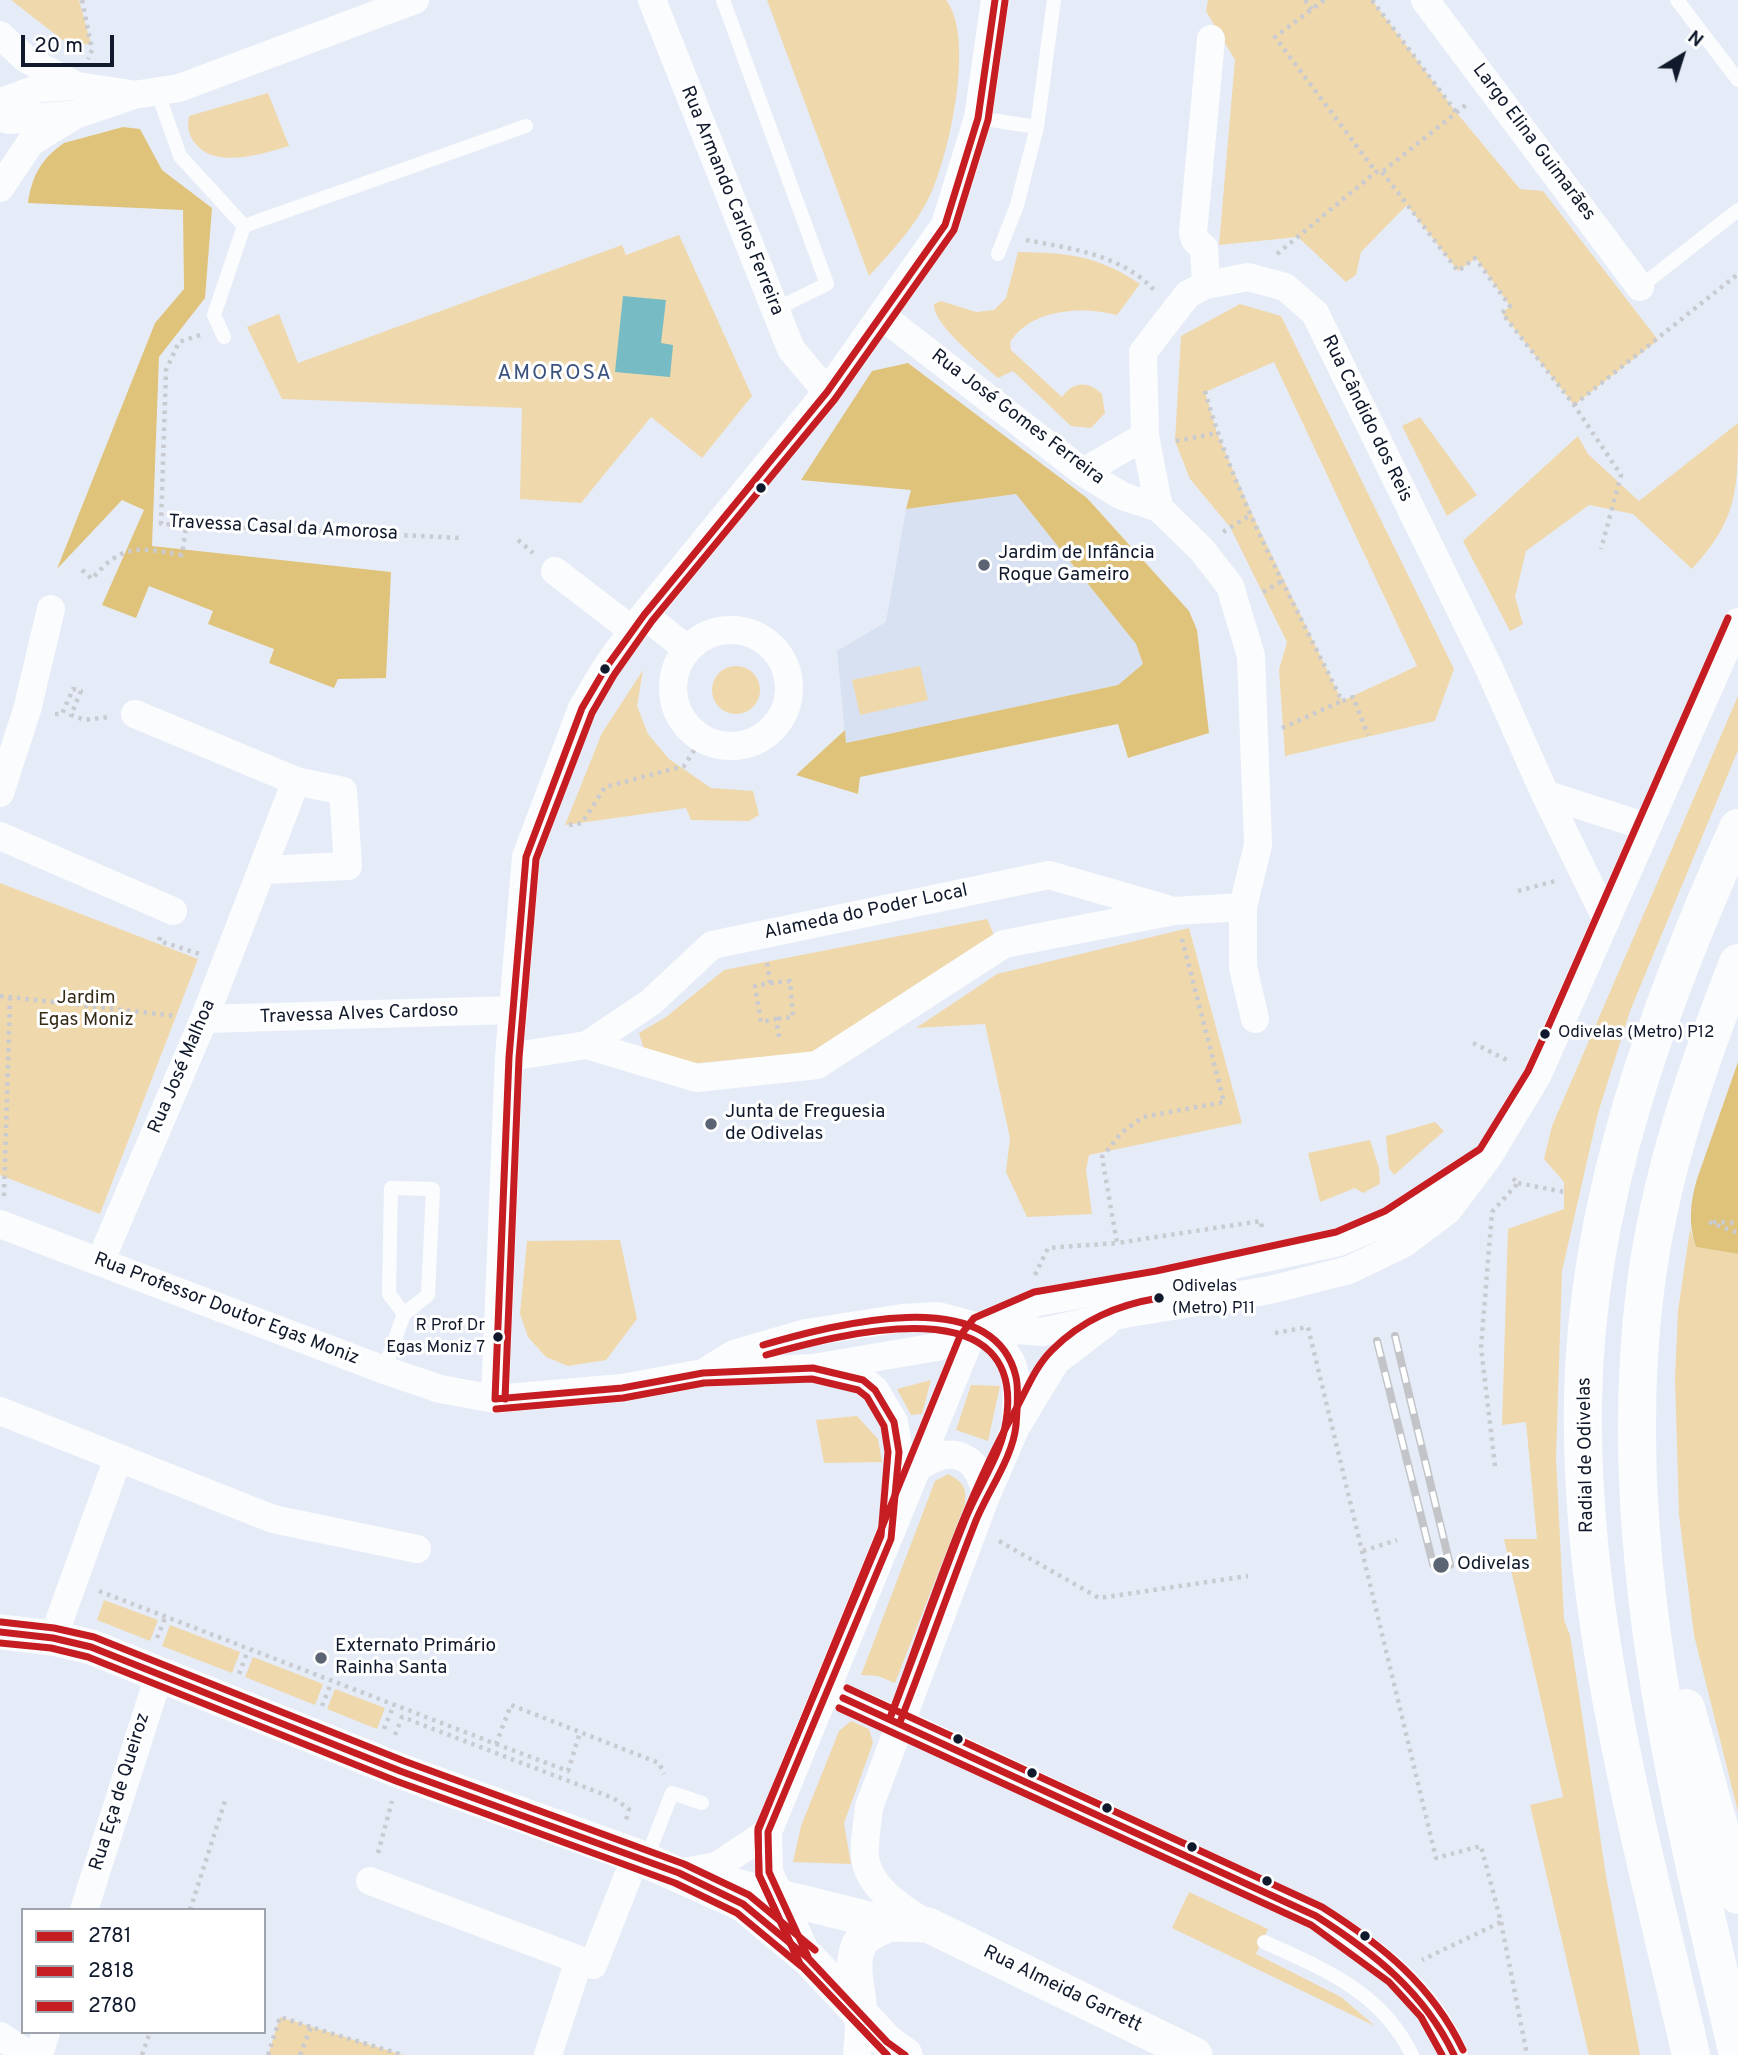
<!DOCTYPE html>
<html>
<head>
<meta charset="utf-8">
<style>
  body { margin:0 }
  #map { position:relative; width:1738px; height:2055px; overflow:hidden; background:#e6ecf7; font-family:Overpass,sans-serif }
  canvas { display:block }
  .legend { position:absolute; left:21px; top:1908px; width:245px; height:126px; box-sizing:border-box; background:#fff; border:2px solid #9fa3ab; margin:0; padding:9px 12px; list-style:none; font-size:21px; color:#101a2c }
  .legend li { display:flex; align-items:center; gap:14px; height:35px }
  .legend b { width:35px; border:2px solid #9fa3ab }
  .north { position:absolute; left:1647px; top:21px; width:70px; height:70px; -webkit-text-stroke:5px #fff; paint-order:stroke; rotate:38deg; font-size:19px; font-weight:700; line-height:28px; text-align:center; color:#101a2c }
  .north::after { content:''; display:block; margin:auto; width:24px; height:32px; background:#101a2c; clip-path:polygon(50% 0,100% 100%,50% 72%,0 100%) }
  .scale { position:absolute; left:21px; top:35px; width:93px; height:32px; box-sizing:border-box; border:4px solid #101a2c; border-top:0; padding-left:9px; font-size:21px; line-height:24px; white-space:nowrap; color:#101a2c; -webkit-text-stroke:5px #fff; paint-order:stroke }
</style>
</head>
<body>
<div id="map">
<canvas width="1738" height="2055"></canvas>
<ul class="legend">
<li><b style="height:9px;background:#c61d23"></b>2781</li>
<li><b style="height:9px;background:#c61d23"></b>2818</li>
<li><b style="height:9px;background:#c61d23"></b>2780</li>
</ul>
<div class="north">N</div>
<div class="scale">20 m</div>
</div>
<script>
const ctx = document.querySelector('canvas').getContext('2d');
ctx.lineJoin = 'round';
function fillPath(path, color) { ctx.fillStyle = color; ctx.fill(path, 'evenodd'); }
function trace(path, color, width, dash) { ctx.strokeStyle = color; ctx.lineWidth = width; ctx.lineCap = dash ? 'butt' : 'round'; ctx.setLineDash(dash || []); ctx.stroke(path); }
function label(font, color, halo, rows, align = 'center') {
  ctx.font = font + ' Overpass,sans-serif'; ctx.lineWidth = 6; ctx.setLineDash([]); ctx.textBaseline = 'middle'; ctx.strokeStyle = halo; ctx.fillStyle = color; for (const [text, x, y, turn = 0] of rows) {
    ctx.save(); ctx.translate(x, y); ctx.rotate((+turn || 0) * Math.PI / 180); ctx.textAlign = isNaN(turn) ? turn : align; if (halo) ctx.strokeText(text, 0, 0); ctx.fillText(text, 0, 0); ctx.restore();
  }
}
fillPath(new Path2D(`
  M1016 494 1136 644 1143 664 1118 685 846 743 837 651 886 622 906 509Z`), '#d7e1f2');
fillPath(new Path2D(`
  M11 0H79L91 44 69 45Z
  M767 0H946C975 37 950 150 932 191 917 225 893 250 869 276Z
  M1208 0H1372L1456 112 1520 189 1543 191 1658 340 1574 405 1502 313 1510 306 1476 258 1458 271 1407 205 1361 252 1356 275 1346 282 1298 237 1219 245 1235 60 1206 11Z
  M268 93 289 146C262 154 214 170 194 142 188 133 187 127 189 116Z
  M679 235 752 396 702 458 651 417 581 503 520 499 522 408 282 399 247 327 279 314 298 363 622 245 626 255Z
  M1018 252C1068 253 1097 255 1140 284L1117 315C1083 306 1032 308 1010 342L1011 350 1062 397C1074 381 1088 381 1102 394L1105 413 1091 428 1071 426 1013 371 998 378C983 364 932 324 934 304L941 301 976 312 994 310 1006 298Z
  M1240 304 1281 316 1454 669 1435 721 1285 756 1279 670 1287 642 1230 527 1190 479 1175 441 1181 336ZM1274 362 1417 666 1342 701 1252 514 1217 433 1205 392Z
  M1420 417 1477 495 1447 516 1402 426Z
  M1738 423C1738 490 1738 519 1692 569L1633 514 1589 505 1526 551 1515 597 1523 624 1510 631 1463 541 1578 436 1588 454 1639 501Z
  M712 690a24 24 0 1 1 48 0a24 24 0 1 1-48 0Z
  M920 666 928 700 860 715 852 680Z
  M643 670 637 706 648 734 669 759 711 788 753 791 759 815 749 821 691 820 686 808 565 825 602 733Z
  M1738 696V750L1630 1011 1598 1113 1562 1271 1556 1458 1564 1620 1570 1635 1606 1876 1640 2055H1589L1530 1805 1563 1797 1504 1539H1537L1526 1422 1502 1425 1508 1229 1564 1209V1182L1544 1159 1552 1126Z
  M0 883 198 959 100 1214 0 1175Z
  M987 919 994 935 815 1052 689 1064 644 1050 639 1033 666 1017 724 970Z
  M1189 928 1242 1123 1089 1155 1086 1170 1092 1214 1027 1217 1006 1172 1010 1138 985 1024 916 1028 997 974Z
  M1435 1122 1444 1131 1394 1175 1389 1168 1386 1136Z
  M1370 1140 1379 1168 1380 1184 1363 1193 1355 1188 1320 1202 1308 1153Z
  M1690 1229 1696 1247 1738 1254V1812L1694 1635 1679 1515 1675 1378 1678 1311Z
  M620 1240 637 1319 606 1360 568 1366 546 1357 528 1337 520 1314 527 1241Z
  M931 1380 922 1414 911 1415 897 1389Z
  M971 1385 1000 1386 988 1441 956 1430Z
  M857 1416 878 1439 882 1462 824 1463 816 1420Z
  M948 1474C963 1482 967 1487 965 1504L895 1683 878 1676 861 1675 935 1481Z
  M104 1600 158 1620 150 1641 97 1620Z
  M170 1625 240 1652 232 1673 162 1646Z
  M253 1657 323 1684 315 1705 245 1677Z
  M335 1689 385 1708 377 1729 327 1709Z
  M851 1721 869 1729 873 1743 844 1823 851 1864 793 1862 801 1826 839 1731Z
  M1189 1892 1268 1929 1256 1954 1341 1997 1375 2026 1172 1928Z
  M280 2017 403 2055H268Z`), '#efd8ac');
fillPath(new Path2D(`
  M123 127 140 129 162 170 212 208 205 298 159 357 152 546 391 572 386 678 338 679 334 688 269 663 274 649 208 624 213 611 149 586 136 618 102 605 144 510 122 500 57 569 155 323 184 289 183 210 28 203C32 176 41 159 64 143Z
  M908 363 1087 498 1189 611 1197 630 1209 733 1128 758 1118 724 860 777 858 794 796 775 845 730 846 743 1118 685 1143 664 1136 644 1016 494 906 509 911 490 801 480 872 371Z
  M1738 1062V1254L1696 1247C1688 1224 1690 1203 1697 1179Z`), '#e0c37b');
fillPath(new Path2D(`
  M623 296 666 300 661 343 673 345 670 377 615 372Z`), '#77bcc4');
trace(new Path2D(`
  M82 0 92 50 88 59
  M1305 0 1312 9
  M1324 0 1275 37 1376 172
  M1372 0 1456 112
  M1382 172 1458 271 1475 258 1510 306 1502 313 1574 405 1621 475 1601 549
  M1026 240C1072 249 1121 254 1155 291
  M1277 254 1376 172H1382L1467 104
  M200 335 179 342 166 370 161 524 463 538
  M1205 391C1235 499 1293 600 1342 701L1353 697 1368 735
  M1574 405 1738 274
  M1176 441 1217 433
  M1223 532 1252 514
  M518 540 533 553
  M82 570 92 579C123 542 139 548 182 555L186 527
  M1263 592 1284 580
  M55 714H62L73 689 81 691 71 715 85 720 108 717
  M1282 728 1342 701
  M569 825 582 823 605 787 684 766 702 738
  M1518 891 1555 881
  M160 937 159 941 200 954
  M1182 939 1224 1102 1143 1117 1121 1133 1102 1157 1117 1243 1261 1221 1262 1230
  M767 963 770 983 755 986 761 1022 776 1019 780 1042
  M770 983 790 981 793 1017 776 1019
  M0 996 176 1016
  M1473 1043 1511 1062
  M1518 1183 1564 1192
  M4 1196 10 998
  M1709 1222 1738 1233
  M1713 1222 1738 1223
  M1035 1275 1048 1248 1117 1243
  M1275 1333 1308 1327 1436 1858 1481 1846 1501 1922 1422 1960
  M1495 1466 1481 1347 1492 1212 1518 1183 1510 1176
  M999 1541 1099 1598 1248 1576
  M1363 1551 1397 1540
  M99 1591 496 1744 511 1705 659 1763 664 1774
  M157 1638 165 1618
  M239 1674 248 1650
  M322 1706 331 1683
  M384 1729 393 1707
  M395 1735 402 1717 613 1798 629 1809 626 1820
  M496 1744 568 1771 580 1732
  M378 1853 392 1801
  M190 1910 225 1801
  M1501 1922 1527 2055
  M142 2055 150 2032
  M268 2055 280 2017 311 2027
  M300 2055 311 2027 403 2055`), '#c9cbd1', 4.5, [3.5, 5]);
trace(new Path2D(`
  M723 0 827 284 774 310
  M1677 0 1738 80
  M157 91 180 156 244 226 214 315 224 337
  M978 118 1037 127 1054 0
  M244 226 526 126
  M998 254 1017 205 1037 127
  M1640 287 1738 210
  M384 1370 404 1314 389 1294 391 1188 433 1189 428 1295 404 1314
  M646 1860 672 1793 702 1803
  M1264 1942C1324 1969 1382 1992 1412 2055`), '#fbfcfe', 14);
trace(new Path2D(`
  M652 0 791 349 827 392
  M1425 0 1640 287
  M0 35 26 59 77 86 131 94
  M0 102 40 88 77 86
  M0 116 8 120 69 115
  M0 188 31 142 75 115 134 95 179 88 415 0
  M1206 285 1204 248 1195 240 1193 233 1211 39
  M882 316 1083 472 1122 496 1159 508 1202 550 1230 586 1251 656 1258 845 1243 907V967L1255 1019
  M1145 436 1159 508
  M1083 472 1145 436 1143 352 1188 294 1206 285 1248 277 1285 287 1315 313 1489 668 1545 794 1606 918
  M555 571 633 631
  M644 615 687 649
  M673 688a58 58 0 1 1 116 0a58 58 0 1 1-116 0Z
  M0 793 27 710 51 609
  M1545 794 1647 827
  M0 836 173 911
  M264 870 348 866 343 791 296 781
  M204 1019 514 1010
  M587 1045 651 1002 712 945 1049 875 1167 909
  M509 1057 587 1045 697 1078 817 1065 1004 944 1174 911 1243 907
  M0 1224 384 1370 440 1389 495 1399 622 1388 703 1373 813 1368 937 1347 1037 1302 1158 1281 1339 1242 1390 1220 1488 1157
  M100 1262 204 1019 296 781 135 714
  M979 1327C1021 1361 1017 1373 1016 1424
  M708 1370 734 1354 806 1333 902 1318 938 1316 979 1327 1042 1332 1124 1314 1270 1290 1349 1270 1403 1244 1448 1210 1488 1157 1537 1076 1738 622
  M826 1371 863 1380 875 1390 894 1422 899 1452 894 1506
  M495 1399 509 1057 526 857 582 708 605 669 644 615 827 392 945 225 978 118 995 0
  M0 1411 273 1519 417 1549
  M919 1467C952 1443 979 1455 986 1496
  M53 1638 118 1458
  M827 1691 900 1722 1316 1916C1373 1951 1428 1990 1454 2055
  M679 1873 717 1866 768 1832
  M370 1881 593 1965 636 1856
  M84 1910 159 1675
  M928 1925C906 1910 873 1892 866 1863 862 1847 868 1824 869 1807L986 1496 1016 1427 1056 1361 1106 1323
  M807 1955 769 1872 768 1832 969 1341 979 1327
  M0 2036 29 2055
  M39 2055 46 2032
  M548 2055 579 1960
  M857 2055 860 2016`), '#fbfcfe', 28);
trace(new Path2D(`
  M0 1632 53 1638 91 1647 400 1771 636 1856 743 1904 809 1959 887 2042 905 2055
  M723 1883 889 1924 928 1925 1195 2055
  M860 2016C860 1993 846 1957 864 1938 870 1932 882 1928 889 1924`), '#fbfcfe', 35);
trace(new Path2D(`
  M1686 1708 1738 1895
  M1691 2055C1642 1840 1579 1622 1583 1400 1586 1201 1658 1006 1738 828
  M1738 2055C1681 1806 1613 1549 1645 1291 1659 1177 1696 1070 1738 963`), '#fbfcfe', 38);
const rail = new Path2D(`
  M1395 1336 1450 1565
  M1377 1341 1433 1564`);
trace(rail, '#c2c4c8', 8);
trace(rail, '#fff', 5, [16]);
trace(new Path2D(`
  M763 1345C827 1327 993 1279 1016 1377 1019 1390 1017 1411 1016 1425 1013 1458 987 1492 975 1523 949 1589 926 1656 900 1722
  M495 1399 509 1057 526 857 582 708 605 669 644 615 827 392 945 225 978 118 995 0
  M495 1399 622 1388 703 1373 813 1368 863 1380 875 1390 894 1422 899 1452 891 1539 768 1832 769 1872 809 1959 887 2042 905 2055
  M0 1632 53 1638 91 1647 400 1771 679 1873 743 1904 808 1958
  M843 1698 1316 1916C1374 1953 1424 1992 1454 2055`), '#c61d23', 7);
trace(new Path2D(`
  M766 1355C841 1334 1033 1282 1005 1427 999 1459 977 1489 965 1520 939 1585 916 1652 890 1718
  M505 1399 519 1058 536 859 592 713 614 675 652 621 835 399 954 230 988 120 1005 1
  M496 1409 623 1398 704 1383 812 1379 858 1390 867 1397 884 1426 888 1452 881 1536 758 1828 759 1875 800 1964 887 2055
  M0 1643 51 1648 88 1657 396 1781 675 1883 737 1913 801 1966
  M839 1708 1311 1925 1389 1982 1421 2017 1442 2055`), '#c61d23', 7);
trace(new Path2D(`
  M1 1622 54 1628 94 1637 404 1761 684 1864 749 1895 815 1950
  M847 1688 1322 1907C1382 1945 1432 1985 1463 2050
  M890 1718C929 1614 961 1507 1016 1409 1027 1389 1035 1367 1052 1350 1082 1320 1117 1305 1159 1298
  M887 2055 800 1964 759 1875 758 1831 960 1336 974 1318 1034 1292 1156 1271 1336 1232 1385 1211 1480 1149 1528 1071 1545 1034 1728 618`), '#c61d23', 7);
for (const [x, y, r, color] of [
  [761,488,6,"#101a2c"],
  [984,565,7,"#5b6473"],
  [605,669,6,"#101a2c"],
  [1545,1034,6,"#101a2c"],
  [711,1124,7,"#5b6473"],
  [1159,1298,6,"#101a2c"],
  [498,1337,6,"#101a2c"],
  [1441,1565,9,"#5b6473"],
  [321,1658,7,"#5b6473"],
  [958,1739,6,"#101a2c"],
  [1032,1773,6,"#101a2c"],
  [1107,1808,6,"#101a2c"],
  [1192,1847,6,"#101a2c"],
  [1267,1881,6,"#101a2c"],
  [1365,1936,6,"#101a2c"]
]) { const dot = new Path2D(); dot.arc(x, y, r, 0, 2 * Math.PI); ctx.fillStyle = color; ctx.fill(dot); trace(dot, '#fff', 2.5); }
label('17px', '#101a2c', '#fff', [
  ["Odivelas (Metro) P12",1558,1034],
  ["Odivelas",1172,1288],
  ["(Metro) P11",1172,1310],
  ["R Prof Dr",485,1327,"right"],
  ["Egas Moniz 7",485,1349,"right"]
], 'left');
label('19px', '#101a2c', '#fff', [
  ["Largo Elina Guimarães",1533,143,53],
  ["Rua Armando Carlos Ferreira",731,201,68],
  ["Rua José Gomes Ferreira",1017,418,37],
  ["Rua Cândido dos Reis",1366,419,64],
  ["Travessa Casal da Amorosa",283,529,3],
  ["Alameda do Poder Local",866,913,-12],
  ["Travessa Alves Cardoso",359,1015,-2],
  ["Rua José Malhoa",183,1067,-67],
  ["Rua Professor Doutor Egas Moniz",226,1310,21],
  ["Radial de Odivelas",1587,1455,-91],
  ["Rua Eça de Queiroz",121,1792,-73],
  ["Rua Almeida Garrett",1062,1990,26]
]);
label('19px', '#101a2c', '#fff', [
  ["Jardim de Infância",998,554],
  ["Roque Gameiro",998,576],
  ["Junta de Freguesia",725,1113],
  ["de Odivelas",725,1135],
  ["Odivelas",1457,1565],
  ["Externato Primário",335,1647],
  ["Rainha Santa",335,1669]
], 'left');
label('19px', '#362b18', '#fff', [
  ["Jardim",86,999],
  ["Egas Moniz",86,1021]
]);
ctx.letterSpacing = '2px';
label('21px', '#3a527d', '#fff', [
  ["AMOROSA",555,375]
]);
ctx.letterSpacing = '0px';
</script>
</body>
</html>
